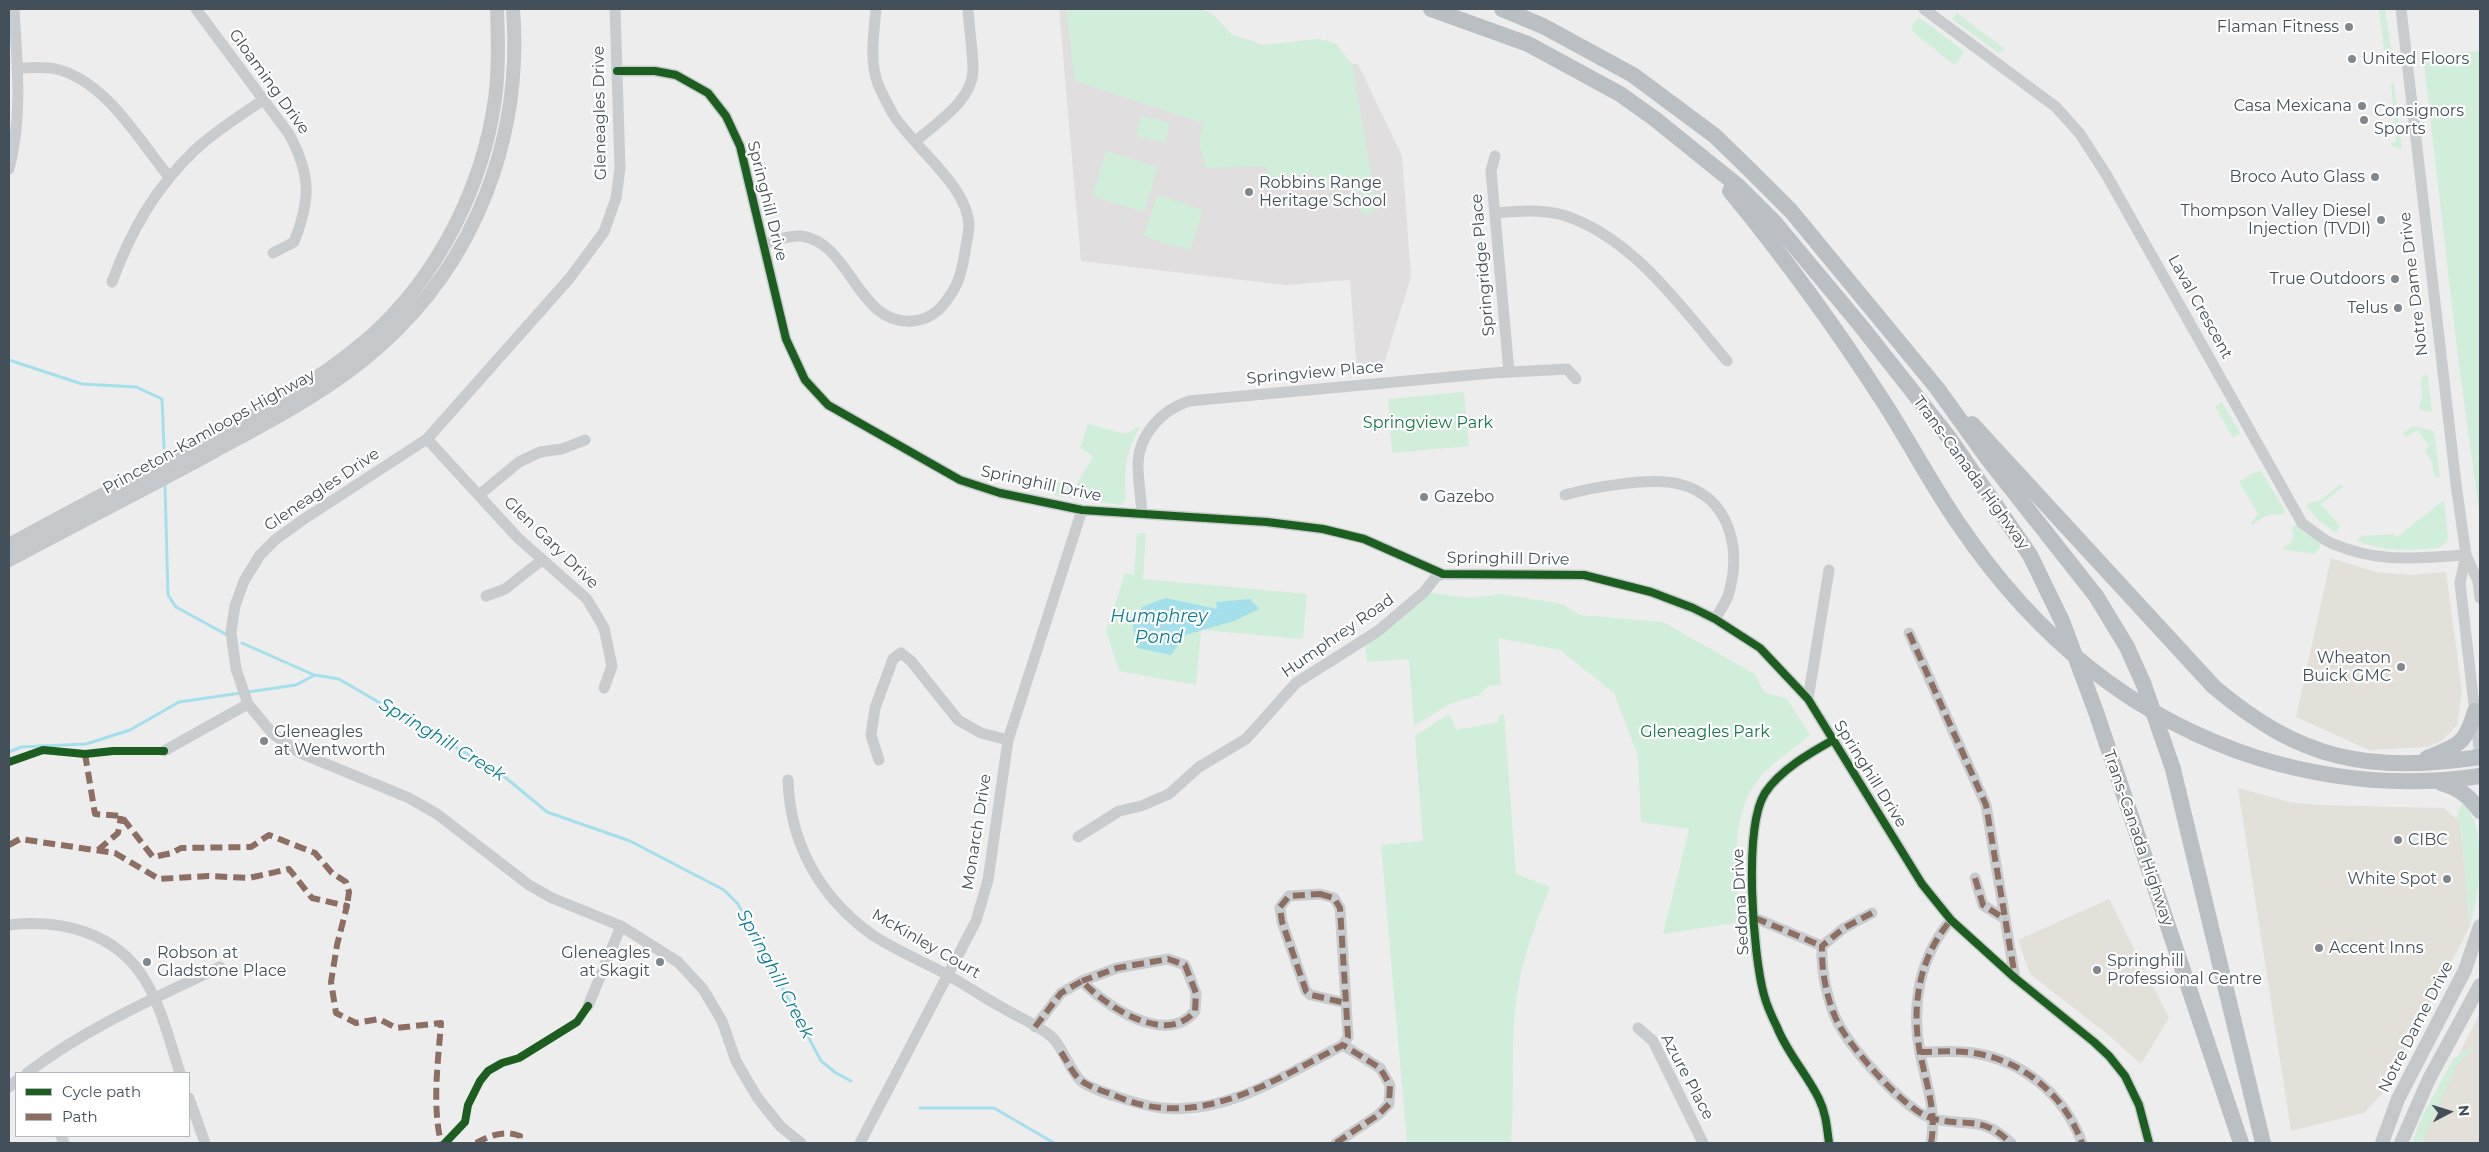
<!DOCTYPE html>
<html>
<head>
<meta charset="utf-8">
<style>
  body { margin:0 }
  #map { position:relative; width:2489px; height:1152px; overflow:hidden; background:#eeeded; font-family:Montserrat,sans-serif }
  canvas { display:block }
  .frame { position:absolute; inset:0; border:10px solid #445059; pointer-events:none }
  .legend { position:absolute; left:15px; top:1072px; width:175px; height:65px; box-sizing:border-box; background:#fff; border:1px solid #b4b9bd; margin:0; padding:6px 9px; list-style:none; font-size:15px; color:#445059 }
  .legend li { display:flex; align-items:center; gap:10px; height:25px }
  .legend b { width:25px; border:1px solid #b4b9bd }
  .north { position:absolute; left:2424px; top:1087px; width:50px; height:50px; -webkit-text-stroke:4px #fff; paint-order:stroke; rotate:85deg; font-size:14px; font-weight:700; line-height:20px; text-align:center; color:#445059 }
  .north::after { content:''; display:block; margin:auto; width:18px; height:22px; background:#445059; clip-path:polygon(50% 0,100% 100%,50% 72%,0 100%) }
</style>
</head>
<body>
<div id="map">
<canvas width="2489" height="1152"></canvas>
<div class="frame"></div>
<ul class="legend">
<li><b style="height:6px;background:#1b5e20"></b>Cycle path</li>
<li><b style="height:6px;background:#8d6e63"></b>Path</li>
</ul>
<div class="north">N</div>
</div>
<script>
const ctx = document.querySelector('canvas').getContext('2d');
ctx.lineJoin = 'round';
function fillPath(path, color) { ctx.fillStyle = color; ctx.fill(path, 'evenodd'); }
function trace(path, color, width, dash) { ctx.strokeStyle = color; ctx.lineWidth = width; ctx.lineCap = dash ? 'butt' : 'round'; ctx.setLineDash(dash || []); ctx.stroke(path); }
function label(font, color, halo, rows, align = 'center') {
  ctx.font = font + ' Montserrat,sans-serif'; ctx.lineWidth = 4.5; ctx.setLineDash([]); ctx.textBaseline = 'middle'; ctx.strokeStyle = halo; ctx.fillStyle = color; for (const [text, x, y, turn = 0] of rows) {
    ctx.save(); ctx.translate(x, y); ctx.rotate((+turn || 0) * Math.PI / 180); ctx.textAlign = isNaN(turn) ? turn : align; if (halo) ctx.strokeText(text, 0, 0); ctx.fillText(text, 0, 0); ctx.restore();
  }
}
fillPath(new Path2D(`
  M2331 558 2376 572 2410 575 2446 572 2462 691 2457 725 2442 741 2427 747 2369 750 2296 717Z
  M2238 788 2289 802 2317 805 2444 808 2460 822 2470 926 2384 1092 2364 1113 2291 1131Z
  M2109 899 2169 1018 2141 1064 2112 1038 2030 974 2018 940Z
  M2480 1013V1143H2419L2460 1052Z`), '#e3e0da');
fillPath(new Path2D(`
  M1059 9H1201L1214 15 1231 34 1263 45 1320 39 1336 44 1352 64H1358L1402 156 1411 277 1381 373 1357 372 1350 280 1285 285 1081 261Z`), '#e0dedf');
fillPath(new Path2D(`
  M1066 9H1194L1214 15 1231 34 1263 45 1320 39 1336 44 1352 64 1377 209 1366 215 1360 211V207L1365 198 1339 176 1326 185 1311 174 1270 179 1265 166 1206 168 1199 142 1203 123 1075 81Z
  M2379 9H2385L2391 50 2384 51Z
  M1957 13 2005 49 1999 53 1952 19Z
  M1920 18 1964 51 1957 63 1953 64 1913 32 1912 27 1916 20Z
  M2480 51V518L2458 358 2423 55Z
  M2391 83H2394L2402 149 2392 146 2391 143 2396 142Z
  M1141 116 1170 123 1165 143 1136 136Z
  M1106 151 1158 167 1144 212 1092 196Z
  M1157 195 1203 210 1190 251 1144 236Z
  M2428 375 2432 412 2421 410 2419 407C2425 393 2419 387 2422 376Z
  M1464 392 1469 446 1392 453 1388 399Z
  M2222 402 2240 433 2233 438 2215 406Z
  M1088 424 1125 434 1140 426C1125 454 1124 468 1126 499L1121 505 1054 495 1055 481 1075 487 1093 456 1080 448Z
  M2413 426 2434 431 2440 478 2434 476 2431 460 2425 451 2429 446 2417 430 2406 437 2403 433Z
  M2261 471 2286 512 2280 515C2269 512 2261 519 2252 525L2250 523 2258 514 2239 481 2255 472Z
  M2341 484 2343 487 2321 504 2340 526 2336 533 2318 520 2306 506 2311 502 2319 501Z
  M2444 500 2448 539 2442 547C2412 551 2386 552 2357 541L2361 536 2393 534 2397 537Z
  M2297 525 2321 545 2315 554 2282 549C2291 543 2297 538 2291 527Z
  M1137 533H1146L1143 579 1307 594 1303 639 1201 630 1196 685 1119 671 1106 631 1125 573 1134 575Z
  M1424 592 1470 598 1501 594 1562 604 1580 615 1663 622 1755 674 1764 692 1787 699 1810 735C1795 748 1777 759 1763 774 1726 815 1738 872 1740 922L1663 934 1689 829 1641 822 1638 756 1614 693 1560 650 1498 638 1501 685 1488 686 1479 695 1450 704 1414 726 1409 659 1367 662 1365 638Z
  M1504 713 1516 874 1550 887C1535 925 1521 961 1516 1001 1510 1048 1515 1096 1511 1143H1407L1381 845 1423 841 1415 736 1449 714 1456 730 1498 722 1499 716Z
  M2463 801C2489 834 2480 888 2470 926L2460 822 2456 819Z
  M2474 1048 2457 1065 2422 1143H2412L2422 1117 2453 1059 2464 1051Z`), '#d0eeda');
fillPath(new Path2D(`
  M1166 598 1217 609 1216 602 1250 599 1259 609 1234 621 1185 635 1171 655 1137 648 1131 617 1144 606Z`), '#a4e0ec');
trace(new Path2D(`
  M9 360 82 384 136 387 162 399 164 448
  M165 486 168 595 176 607 229 636
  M242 643 314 675
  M9 752 21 747 86 744 130 730 179 702 296 685 315 675 339 679 500 773 547 812 630 841 724 890 738 904 821 1061 836 1073 851 1081
  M920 1108H994L1054 1143`), '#a4e0ec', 3);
trace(new Path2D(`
  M196 9 289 134C311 175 311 199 294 242L273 253
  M615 9 620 168 616 198 604 232 569 279 427 439 304 519 275 540 260 555 244 581 235 606 231 632 236 669 248 704 272 733 300 753 409 798 437 814 529 885 552 898 621 926 678 962 703 989 722 1021 736 1061 757 1097 780 1126 801 1143
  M1924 9 2056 107 2080 134 2106 174 2302 523C2311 529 2321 539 2331 543 2380 564 2415 558 2466 555
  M2401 9 2456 484 2466 555 2478 581 2480 598
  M17 68C29 68 43 66 56 69 106 81 138 139 169 177
  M617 71H655L676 75 708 93 726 116 740 146 786 339 805 380 828 405 960 480 1000 493 1082 510 1267 522 1323 529 1364 539 1443 574 1584 575 1651 592 1693 608 1715 619 1760 648 1808 699 1922 884 1951 920 2015 978 2094 1042 2109 1056 2125 1076 2139 1105 2149 1143
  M916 141C936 123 972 101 973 71 973 50 969 29 968 9
  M1495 156 1491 171 1509 372
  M9 169C23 117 17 62 14 9
  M1495 213C1518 211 1540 209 1563 215 1633 237 1682 308 1727 361
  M764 244C775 240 789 235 801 236 851 242 857 326 913 321 933 319 943 307 953 291 960 280 963 265 965 252 966 243 969 234 969 225 967 185 913 147 893 114 888 105 882 94 878 84 869 61 874 33 876 9
  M112 282C131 231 155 188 195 150 215 131 240 116 263 100
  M427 439 518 538 587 599 604 628 612 666 604 688
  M479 495 519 462 540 452 562 449 585 440
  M1565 495C1592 487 1652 477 1679 484 1731 497 1742 550 1728 596 1725 604 1719 612 1715 619
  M1142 514C1141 498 1138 480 1138 464 1139 434 1162 410 1189 401L1493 373 1567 369 1576 379
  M2466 555 2460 583 2480 757
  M486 596 505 589 542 560
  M1909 633 1986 805 2015 978
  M1808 699 1829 570
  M164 751 248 704
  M879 760 871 735 875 708 893 659 901 653 911 661 958 720 981 733 1008 740
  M788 780C790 843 819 896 871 934 893 949 920 960 944 973 964 984 983 997 1003 1008 1018 1017 1038 1025 1052 1037 1062 1046 1070 1071 1081 1081 1093 1091 1147 1107 1163 1108 1228 1115 1288 1073 1343 1045L1348 1037 1346 1003
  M1078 837 1119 811 1141 806 1169 794 1199 767 1246 739 1296 683 1378 631 1424 592 1436 577 1443 574
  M1975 878 1983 905 2005 919
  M1320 894 1334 898 1340 908 1346 1003 1311 995 1306 991 1282 922 1280 907 1289 896Z
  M1872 913 1844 928 1822 946C1821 972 1828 1008 1842 1030 1857 1054 1907 1113 1934 1119 1969 1127 1981 1115 2011 1143
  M1755 918 1822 946
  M9 925C61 919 116 932 145 980 162 1008 170 1043 180 1073
  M588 1006 621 926
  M1035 1027 1061 993 1082 981C1105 1006 1167 1047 1195 1011L1196 993 1185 965 1168 959 1117 968 1082 981
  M1638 1028 1653 1041 1703 1143
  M1920 1052C1938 1052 1957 1050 1974 1053 2024 1061 2065 1096 2082 1143
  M27 1073C86 1028 153 999 220 967
  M9 1087 16 1081
  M189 1098 205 1143
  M61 1136 64 1143
  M860 1143 976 921 988 880 1008 740 1082 510
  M1336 1143 1378 1115 1389 1104 1390 1085 1380 1068 1343 1045
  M1829 1143C1827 1128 1826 1113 1819 1099 1807 1074 1787 1053 1777 1027 1772 1017 1767 1006 1764 995 1753 955 1743 828 1765 793 1780 770 1810 753 1833 740
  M1931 1143C1937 1112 1926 1083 1920 1053 1911 1006 1919 957 1951 920`), '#c9ccce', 11);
trace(new Path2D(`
  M9 545C62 516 115 488 168 460 239 424 312 388 372 335 438 276 483 186 495 99 499 69 498 39 497 9
  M9 560C76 524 145 489 213 452 270 421 331 390 380 346 476 261 523 136 513 9
  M2382 1143 2398 1099 2465 970 2480 926
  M2401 1143 2429 1079 2480 985`), '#c4c8cb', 14);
trace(new Path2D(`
  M1431 9 1528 44 1620 94 1655 119 1738 186 1776 224 1861 326 1950 439 2030 555 2062 621 2096 712 2241 1143
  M1502 9 1543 26 1633 75 1715 136 1751 171 1791 211 1937 388 1988 459 2096 596 2127 647 2144 685 2173 769 2263 1143
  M1730 191C1785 258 1836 328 1883 401 1909 441 1931 484 1958 523 2033 634 2129 717 2258 758 2330 780 2406 787 2480 776
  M1972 424 2214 687C2302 761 2368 773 2480 757
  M2427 758C2458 746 2466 744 2475 711
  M2441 783C2459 788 2469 796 2480 811`), '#b9bfc3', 16);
trace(new Path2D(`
  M1909 633 1986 805 2015 977
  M85 754 95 814 121 816 153 857 172 853 181 848 251 847 269 835 315 853 332 873 346 882 349 892 347 906
  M9 845 20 839 115 853 159 879 208 876 249 878 289 869 312 898 347 906 337 945 331 982 336 1013 356 1023 379 1019 396 1028 441 1023C438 1063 432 1104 441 1143
  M98 850 118 833 121 816
  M1975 878 1983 905 2005 919
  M1320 894 1334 898 1340 908 1346 1003 1311 995 1306 991 1282 922 1280 907 1289 896Z
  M1872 913 1844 928 1822 946C1821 972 1828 1008 1842 1030 1857 1054 1907 1113 1934 1119 1969 1127 1981 1115 2011 1143
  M1755 918 1822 946
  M1035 1027 1061 993 1082 981C1105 1006 1167 1047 1195 1011L1196 993 1185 965 1168 959 1117 968 1082 981
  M1061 1052C1067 1061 1074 1077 1083 1082 1094 1089 1107 1092 1118 1097 1200 1131 1272 1081 1343 1045L1348 1037 1346 1003
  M1920 1052C1938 1052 1957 1050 1974 1053 2024 1061 2065 1096 2082 1143
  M476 1143C491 1135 504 1130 520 1136L518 1143
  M1336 1143 1378 1115 1389 1104 1390 1085 1380 1068 1343 1045
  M1931 1143C1937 1112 1926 1083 1920 1053 1911 1006 1919 957 1951 920`), '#8d6e63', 6, [12, 6]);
trace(new Path2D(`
  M617 71H655L676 75 708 93 726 116 740 146 786 339 805 380 828 405 960 480 1000 493 1082 510 1267 522 1323 529 1364 539 1443 574 1584 575 1651 592 1693 608 1715 619 1760 648 1808 699 1922 884 1951 920 2015 978 2094 1042 2109 1056 2125 1076 2139 1105 2149 1143
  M9 762 43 750 85 754 113 751H164
  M445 1143 465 1122 468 1105 480 1081 488 1071 502 1063 519 1058 577 1022 588 1006
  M1829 1143C1827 1128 1826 1113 1819 1099 1807 1074 1787 1053 1777 1027 1772 1017 1767 1006 1764 995 1753 955 1743 828 1765 793 1780 770 1810 753 1833 740`), '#1b5e20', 8);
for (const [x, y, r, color] of [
  [2349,27,5,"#80878d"],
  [2352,59,5,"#80878d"],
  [2362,106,5,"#80878d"],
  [2364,120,5,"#80878d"],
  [2375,177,5,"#80878d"],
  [1249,192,5,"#80878d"],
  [2381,220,5,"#80878d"],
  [2395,279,5,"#80878d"],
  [2398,308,5,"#80878d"],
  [1424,497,5,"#80878d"],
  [2401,667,5,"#80878d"],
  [264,741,5,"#80878d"],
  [2398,840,5,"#80878d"],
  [2447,879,5,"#80878d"],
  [2319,948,5,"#80878d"],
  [147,962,5,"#80878d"],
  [660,962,5,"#80878d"],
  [2097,970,5,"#80878d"]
]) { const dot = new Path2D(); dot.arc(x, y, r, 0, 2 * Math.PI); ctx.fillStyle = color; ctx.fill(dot); trace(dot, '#fff', 2); }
label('16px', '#445059', '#fff', [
  ["Flaman Fitness",2339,27],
  ["United Floors",2362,59,"left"],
  ["Casa Mexicana",2352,106],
  ["Consignors",2374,111,"left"],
  ["Sports",2374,129,"left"],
  ["Broco Auto Glass",2365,177],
  ["Robbins Range",1259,183,"left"],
  ["Heritage School",1259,201,"left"],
  ["Thompson Valley Diesel",2371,211],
  ["Injection (TVDI)",2371,229],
  ["True Outdoors",2385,279],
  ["Telus",2388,308],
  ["Gazebo",1434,497,"left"],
  ["Wheaton",2391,658],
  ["Buick GMC",2391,676],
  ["Gleneagles",274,732,"left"],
  ["at Wentworth",274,750,"left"],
  ["CIBC",2408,840,"left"],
  ["White Spot",2437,879],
  ["Accent Inns",2329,948,"left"],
  ["Robson at",157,953,"left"],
  ["Gladstone Place",157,971,"left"],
  ["Gleneagles",650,953],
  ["at Skagit",650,971],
  ["Springhill",2107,961,"left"],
  ["Professional Centre",2107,979,"left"]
], 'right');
label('16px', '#445059', '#fff', [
  ["Gloaming Drive",269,82,54],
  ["Gleneagles Drive",600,113,-91],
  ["Springhill Drive",767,201,76],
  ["Springridge Place",1483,265,-95],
  ["Notre Dame Drive",2414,284,-97],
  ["Laval Crescent",2200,307,61],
  ["Springview Place",1315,373,-5],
  ["Princeton-Kamloops Highway",209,432,-29],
  ["Trans-Canada Highway",1971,473,54],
  ["Springhill Drive",1041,484,12],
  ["Gleneagles Drive",322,490,-34],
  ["Glen Gary Drive",551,543,44],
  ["Springhill Drive",1508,559,1],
  ["Humphrey Road",1338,636,-35],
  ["Springhill Drive",1870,774,58],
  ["Monarch Drive",977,832,-81],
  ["Trans-Canada Highway",2138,838,71],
  ["Sedona Drive",1741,902,-93],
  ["McKinley Court",926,944,30],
  ["Notre Dame Drive",2416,1027,-63],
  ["Azure Place",1687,1077,62]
]);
label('16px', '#167942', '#fff', [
  ["Springview Park",1428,423],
  ["Gleneagles Park",1705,732]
]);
label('italic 18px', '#0c8095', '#fff', [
  ["Humphrey",1159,617],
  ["Pond",1159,638],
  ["Springhill Creek",442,740,31],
  ["Springhill Creek",775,974,62]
]);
</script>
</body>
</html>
